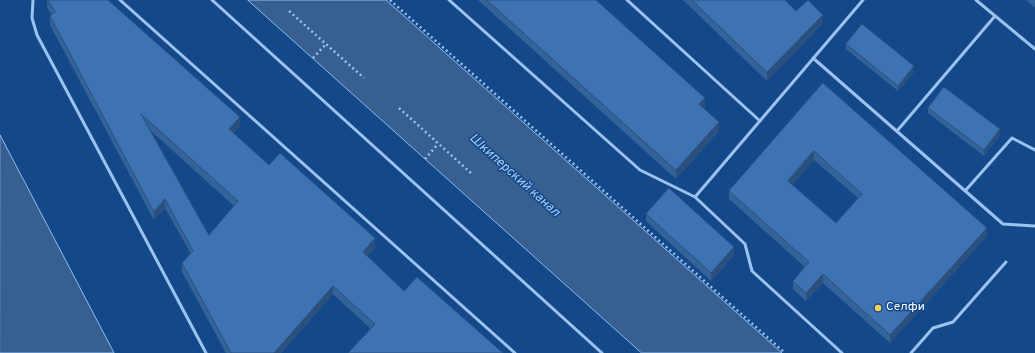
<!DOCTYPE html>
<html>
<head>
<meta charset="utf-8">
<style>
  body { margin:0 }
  canvas { display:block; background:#144989 }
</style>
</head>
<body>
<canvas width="1035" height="353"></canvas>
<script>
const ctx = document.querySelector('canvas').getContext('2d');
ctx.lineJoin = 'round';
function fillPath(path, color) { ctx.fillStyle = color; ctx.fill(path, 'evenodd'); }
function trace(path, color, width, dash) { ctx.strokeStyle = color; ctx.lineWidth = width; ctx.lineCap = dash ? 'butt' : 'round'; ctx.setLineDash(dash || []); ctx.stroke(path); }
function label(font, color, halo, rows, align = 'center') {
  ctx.font = font + ' Overpass,sans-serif'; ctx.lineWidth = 3; ctx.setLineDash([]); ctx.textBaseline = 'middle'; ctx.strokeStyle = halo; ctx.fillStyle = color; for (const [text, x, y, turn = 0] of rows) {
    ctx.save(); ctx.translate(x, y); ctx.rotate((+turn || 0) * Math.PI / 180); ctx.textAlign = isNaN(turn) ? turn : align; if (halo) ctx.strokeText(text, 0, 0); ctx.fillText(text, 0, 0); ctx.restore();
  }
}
const water = new Path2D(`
  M248 0H386L782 353H642Z
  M0 135 112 349 114 353H0Z`);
fillPath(water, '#375f8f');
trace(water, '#8dbef3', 1);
trace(new Path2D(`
  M390 0 785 353
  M289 11 364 78
  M313 58 326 44
  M399 108 471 173
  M425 159 438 144`), '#9bc2f0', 2.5, [2, 3]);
trace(new Path2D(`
  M33 0 32 18 37 35 206 353
  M120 0 515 353
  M212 0 602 353
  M449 0 640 170 695 197 745 244 752 271 842 353
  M627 0 760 121
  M976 0 1035 49
  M813 58 1003 224 1035 226
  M897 131 995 16
  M965 191 1012 138 1035 150
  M695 197 863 0
  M911 353 933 328 953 322 1006 262`), '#9bc2f0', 3);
fillPath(new Path2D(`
  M47 0H108L240 126 233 133 269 165 375 247 367 256 404 291 371 329 333 294 281 353H226L182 272V263L191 254 165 208 154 220 50 25V16L52 15 47 8ZM151 131 234 206 209 235Z
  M478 0H596L705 107 703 108 719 131 676 179Z
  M683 0H785L796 11 823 23 767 81Z
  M1026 0H1035V8Z
  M846 44 914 72 898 91 846 49Z
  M823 83 987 236 890 343 823 283 806 301 793 289V281L805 267 729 199V191ZM814 160 858 198 836 223 792 185Z
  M928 108 1000 135 984 156 928 113Z
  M646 214 734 255 711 281 646 221Z`), '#34639a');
fillPath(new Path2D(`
  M823 15V23L767 81V72Z
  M914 66V72L898 91V86Z
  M705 98V107L699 113V104Z
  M240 117V126L229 138V129Z
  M719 122V131L676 179V170Z
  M1000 129V135L984 156V150Z
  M814 151V160L788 190V181Z
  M165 199V208L154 220V212Z
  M987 228V236L890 343V335Z
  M375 238V247L363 261V252Z
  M734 247V255L711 281V273Z
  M823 274V283L806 301V293Z
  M333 286V294L281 353H274Z`), '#2b507d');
const building = new Path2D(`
  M48 0H108L240 117 229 129 269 165 280 153 375 238 363 252 404 291 417 277 503 353H348L375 324 333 286 274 353H231L182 263 193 251 165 199 154 212 50 16 55 12ZM141 114 238 201 209 235Z
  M487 0H596L705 98 699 104 719 122 676 170Z
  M692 0H785L796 11 808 0 823 15 767 72Z
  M862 24 914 66 898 86 846 44Z
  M823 83 987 228 890 335 823 274 806 293 793 281 809 262 729 191ZM814 151 862 194 836 223 788 181Z
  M944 87 1000 129 984 150 928 108Z
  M669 188 734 247 711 273 646 214Z`);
fillPath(building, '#3d73b3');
trace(building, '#2b507d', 1);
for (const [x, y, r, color] of [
  [878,308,4,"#ffcd59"]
]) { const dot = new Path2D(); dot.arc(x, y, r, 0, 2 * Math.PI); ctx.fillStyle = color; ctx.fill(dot); trace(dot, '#144989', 1.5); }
label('12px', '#fff', '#144989', [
  ["Селфи",886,308]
], 'left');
label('italic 13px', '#a6cdf7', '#144989', [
  ["Шкиперский канал",514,176,42]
]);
</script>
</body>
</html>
